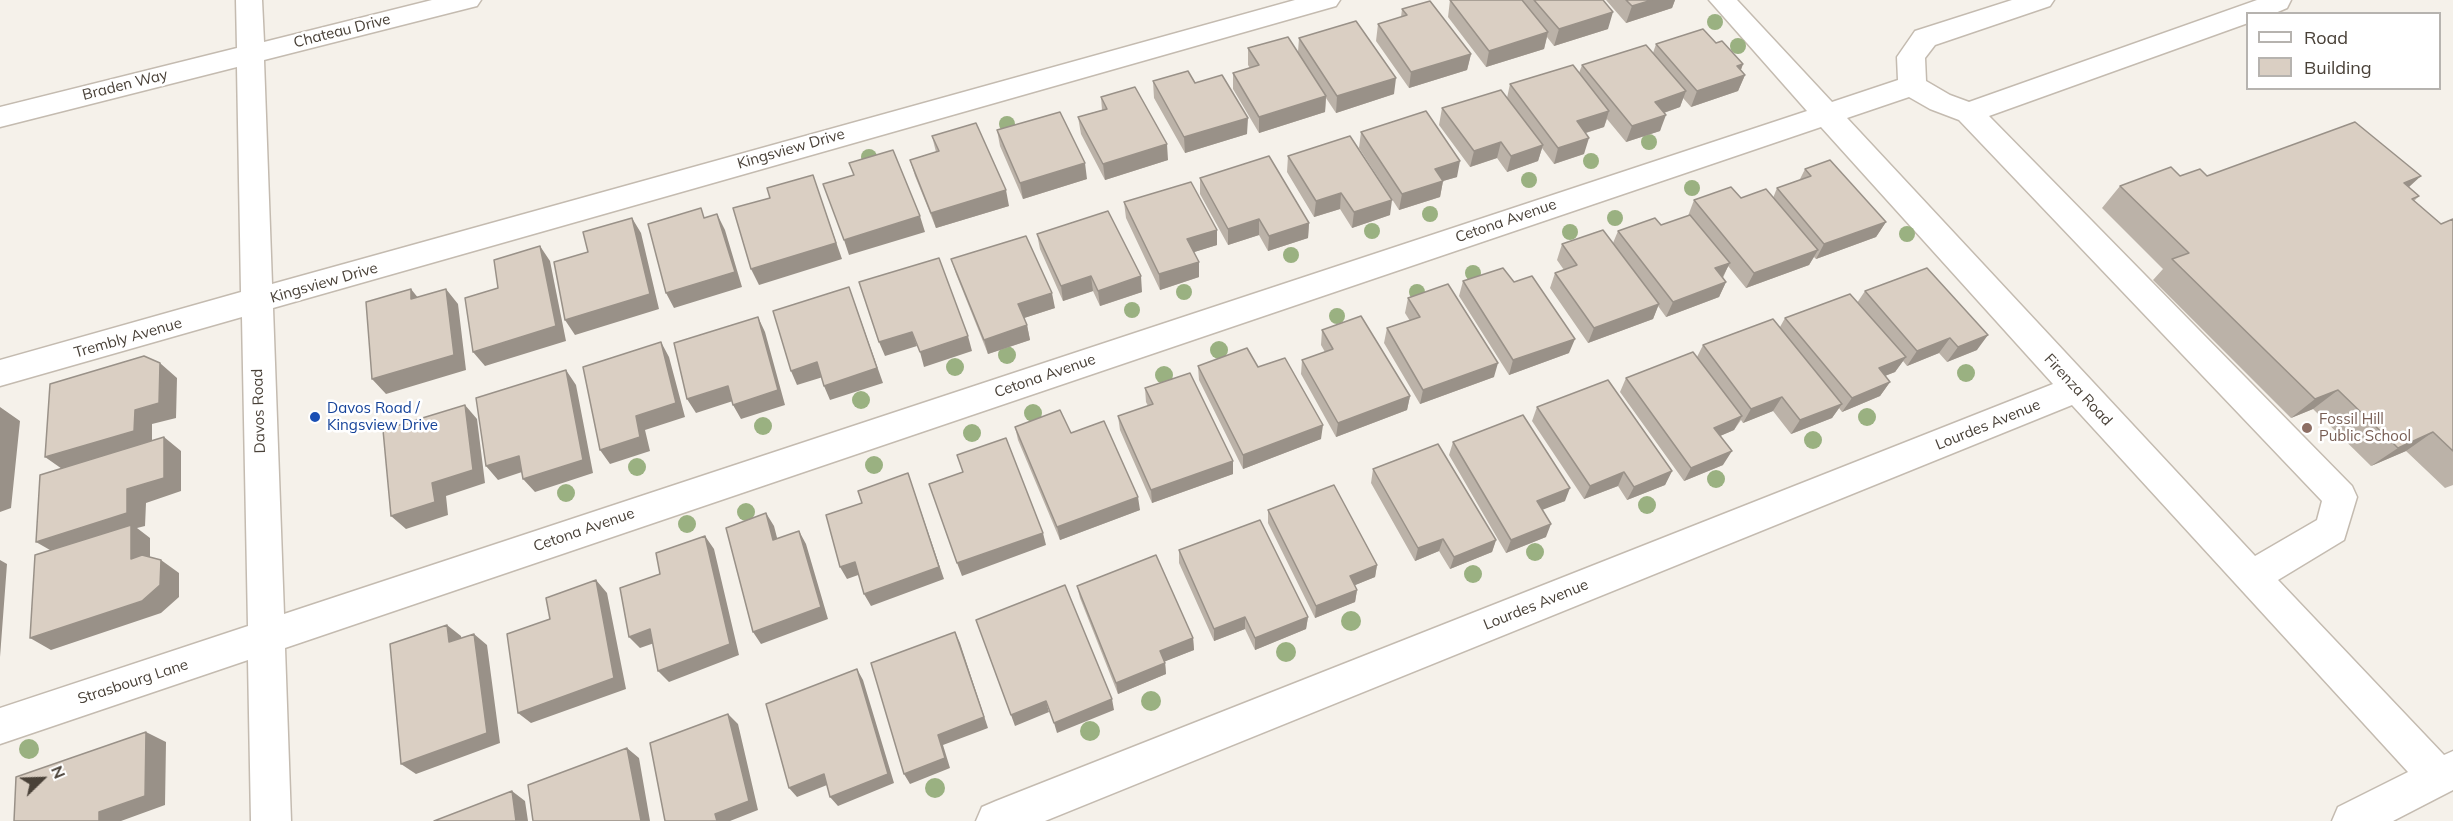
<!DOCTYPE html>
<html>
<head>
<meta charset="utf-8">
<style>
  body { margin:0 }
  #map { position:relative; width:2453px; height:821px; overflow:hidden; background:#f5f1ea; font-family:Mulish,sans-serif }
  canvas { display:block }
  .legend { position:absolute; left:2246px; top:12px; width:195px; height:78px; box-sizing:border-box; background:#fff; border:2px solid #b6b3af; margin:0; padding:8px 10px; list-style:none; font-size:18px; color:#494138 }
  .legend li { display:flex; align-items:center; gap:12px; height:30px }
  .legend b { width:30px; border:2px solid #b6b3af }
  .north { position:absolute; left:12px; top:749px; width:60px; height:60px; -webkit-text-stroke:4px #fff; paint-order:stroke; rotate:67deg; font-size:16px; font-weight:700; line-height:24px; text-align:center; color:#494138 }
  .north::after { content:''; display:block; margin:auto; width:21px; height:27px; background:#494138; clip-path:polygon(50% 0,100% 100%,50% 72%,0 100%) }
</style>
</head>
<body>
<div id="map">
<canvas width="2453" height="821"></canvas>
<ul class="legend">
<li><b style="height:8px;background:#fff"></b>Road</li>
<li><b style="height:16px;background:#dacfc3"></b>Building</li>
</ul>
<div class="north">N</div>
</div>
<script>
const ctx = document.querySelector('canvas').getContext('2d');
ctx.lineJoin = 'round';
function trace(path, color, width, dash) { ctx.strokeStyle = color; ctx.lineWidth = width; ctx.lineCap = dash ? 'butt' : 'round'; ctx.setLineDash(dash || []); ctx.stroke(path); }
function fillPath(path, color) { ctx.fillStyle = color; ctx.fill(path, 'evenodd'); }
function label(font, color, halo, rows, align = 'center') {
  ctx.font = font + ' Mulish,sans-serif'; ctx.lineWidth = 5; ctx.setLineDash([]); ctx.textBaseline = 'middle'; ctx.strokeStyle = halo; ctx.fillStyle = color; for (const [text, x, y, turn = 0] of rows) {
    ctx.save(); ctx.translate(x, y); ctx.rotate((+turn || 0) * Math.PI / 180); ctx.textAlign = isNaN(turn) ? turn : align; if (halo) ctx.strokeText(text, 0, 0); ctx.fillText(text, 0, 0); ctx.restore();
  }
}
const minor = new Path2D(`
  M236 0H262L264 42 432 0H481L477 6 264 60 272 284 1295 0H1340L1336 6 273 308 284 614 1807 111 1709 0H1737L1832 102 1898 80 1897 57 1915 31 2012 0H2054L2050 6 1935 45 1925 58 1926 81 1950 95 1969 102 2257 0H2291L2287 8 2273 14H2248V23L1989 116 2352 486 2357 497 2344 540 2278 580 2444 755 2453 751V790L2393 821H2332L2338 807 2408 772 2072 405 1045 821H976L982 807 996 801 2053 384 1821 127 285 648 291 821H251L248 660 0 744V708L248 626 242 317 0 386V360L241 292 237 67 0 127V107L237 48ZM1909 97 1930 109 1959 120 2322 501 2317 520 2255 556 1847 118Z`);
trace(minor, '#c4bbb0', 3);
fillPath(minor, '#fff');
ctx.fillStyle = '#9ab181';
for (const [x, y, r] of [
  [1715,22,8],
  [1738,46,8],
  [1007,124,8],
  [1649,142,8],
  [869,157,8],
  [1591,161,8],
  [1529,180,8],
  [1692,188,8],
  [1430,214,8],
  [1615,218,8],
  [1372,231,8],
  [1570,232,8],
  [1907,234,8],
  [1291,255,8],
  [1473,273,8],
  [1184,292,8],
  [1417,292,8],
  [1132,310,8],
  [1337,316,8],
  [1219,350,9],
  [1007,355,9],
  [955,367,9],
  [1966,373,9],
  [1164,375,9],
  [861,400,9],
  [1033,413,9],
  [1867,417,9],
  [763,426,9],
  [972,433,9],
  [1813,440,9],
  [874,465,9],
  [637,467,9],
  [1716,479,9],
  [566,493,9],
  [1647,505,9],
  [746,512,9],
  [687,524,9],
  [1535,552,9],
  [1473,574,9],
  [1351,621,10],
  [1286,652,10],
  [1151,701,10],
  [1090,731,10],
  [29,749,10],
  [935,788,10]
]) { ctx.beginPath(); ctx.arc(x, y, r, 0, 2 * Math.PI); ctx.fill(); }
fillPath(new Path2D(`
  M1450 0H1603L1608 29 1554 46 1547 37 1544 49 1486 67 1448 17Z
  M1606 0H1675L1672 8 1626 23Z
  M1402 9 1471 54 1467 70 1409 88 1376 41 1378 24 1401 17Z
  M1299 38 1394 94 1336 113 1326 98 1325 112 1259 133 1233 89V73L1250 68 1248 65V48L1298 52Z
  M1716 43 1743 64 1741 70 1745 75 1738 91 1691 107 1683 98 1680 107 1664 113 1660 131 1626 142 1607 119 1604 127 1586 133 1584 154 1554 164 1542 148 1538 161 1507 172 1497 158 1470 167 1439 125 1442 108 1507 98 1510 84 1579 73 1582 65 1653 53 1656 44Z
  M1153 81 1195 83 1247 134 1185 153 1154 98Z
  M1101 97 1168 160 1105 180 1081 134 1078 117 1102 110Z
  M997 130 1087 179 1023 199 1000 146Z
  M1361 132 1457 177 1443 181 1440 197 1399 210 1359 148Z
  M932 136 1009 206 936 228 915 176 910 160 936 152Z
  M1288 156 1390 215 1352 228 1340 209 1314 217 1287 172Z
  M1805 169 1886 222 1876 237 1816 259 1814 257 1809 265 1746 288 1728 266 1723 278 1726 282 1719 297 1666 317 1658 306 1653 319 1588 343 1550 288 1555 273 1564 270 1557 260 1562 244 1613 243 1618 231 1661 225 1688 216 1694 200 1773 198 1777 188 1799 181Z
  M2207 176 2409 187 2419 196 2414 201 2441 224 2453 219V485L2445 488 2406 451 2371 466 2313 409 2291 418 2153 280 2163 269 2102 208 2120 186Z
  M1200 178 1309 223 1308 238 1268 251 1259 235 1228 245 1200 194Z
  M1124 202 1217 230V245L1194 252 1199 277 1160 290 1126 218Z
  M1037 234 1142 292 1100 306 1093 291 1063 301 1040 249Z
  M951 259 1055 308 1024 318 1027 325 1030 340 988 354 956 274Z
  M1463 281 1514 282 1569 353 1509 375 1459 296Z
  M1865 291 1977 350 1947 362 1939 353 1907 366 1903 361 1895 372 1885 376 1890 382 1880 396 1842 412 1839 408 1832 418 1791 434 1773 411 1743 423 1741 420 1734 430 1720 436 1723 465 1684 481 1620 392 1626 378 1697 357 1703 345 1780 327 1785 318 1857 303Z
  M1408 298 1494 377 1420 404 1384 343 1387 328 1410 321 1405 313Z
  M1322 330 1410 396 1407 410 1336 437 1301 374 1302 360 1325 352 1321 345Z
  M1198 366 1258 367 1321 439 1243 469 1199 380Z
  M1145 388 1233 461V474L1152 503 1120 430 1118 416 1148 406 1146 402Z
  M1537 407 1672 471 1665 485 1627 500 1618 486 1584 499 1532 421Z
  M1015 427 1071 433 1140 510 1060 540 1018 440Z
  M1453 442 1565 501 1542 509 1546 537 1506 553 1449 455Z
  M1373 469 1496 540 1492 552 1450 569 1439 551 1415 561 1371 483Z
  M1268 510 1377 565 1375 577 1355 585 1357 590 1355 602 1315 618 1268 523Z
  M1179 550 1308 617 1306 629 1255 650 1245 629 1214 641 1179 563Z
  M1077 586 1193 638 1194 650 1165 661 1166 674 1118 694 1080 598Z`), '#bbb2a8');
fillPath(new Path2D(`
  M1652 0H1675L1672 8 1626 23 1632 6Z
  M1613 12 1608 29 1554 46 1559 29Z
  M1548 32 1544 49 1486 67 1489 51Z
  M1471 54 1467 70 1409 88 1411 72Z
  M1743 64 1738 77 1745 75 1738 91 1691 107 1697 91 1737 66Z
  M1396 78 1394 94 1336 113 1337 96Z
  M1686 91 1680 107 1649 118 1655 102Z
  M1326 96 1325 112 1259 133V117Z
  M1609 111 1604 127 1572 137 1577 121Z
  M1666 115 1660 131 1626 142 1632 126Z
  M1248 118 1247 134 1185 153 1184 137Z
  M1589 138 1584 154 1554 164 1558 148Z
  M1501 142 1497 158 1470 167 1474 151Z
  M1167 144 1168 160 1105 180 1103 164Z
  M1543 145 1538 161 1507 172 1511 156Z
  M1460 161 1457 177 1443 181 1440 197 1399 210 1402 194 1435 169Z
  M1085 163 1087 179 1023 199 1020 183Z
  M2421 176 2397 198 2404 183Z
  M818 190 842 259 759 285 751 269Z
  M1006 190 1009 206 936 228 931 213Z
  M1341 193 1340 209 1314 217 1316 201Z
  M1392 200 1390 215 1352 228 1354 212Z
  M717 214 725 230 742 287 674 308 666 293Z
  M920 216 925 232 849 255 844 240Z
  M632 218 641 233 659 309 575 335 565 320Z
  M1259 219V235L1228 245V229Z
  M1886 222 1876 237 1816 259 1824 244Z
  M1309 223 1308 238 1268 251 1269 236Z
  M1217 230V245L1188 254 1187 239Z
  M540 246 550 261 566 341 485 366 473 352Z
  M1818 250 1809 265 1746 288 1754 273Z
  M1199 262V277L1160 290 1159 274Z
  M1730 263 1722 278 1715 268Z
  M1091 276 1093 291 1063 301 1061 286Z
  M1141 276 1142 292 1100 306 1098 291Z
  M1726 282 1719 297 1666 317 1673 302Z
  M849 287 883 383 830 400 824 386Z
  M411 289 423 304 411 299Z
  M446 289 458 304 466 370 386 394 372 379Z
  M1052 293 1055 308 1021 319 1018 304Z
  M1659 304 1653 319 1588 343 1594 328Z
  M758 317 765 332 785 405 741 419 733 405Z
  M1027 325 1030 340 988 354 984 340Z
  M912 332 917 346 885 356 879 342Z
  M1988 335 1977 350 1947 362 1958 347Z
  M968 336 972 351 924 367 920 352Z
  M1950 338 1939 353 1907 366 1917 351Z
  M1575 339 1569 353 1509 375 1513 360Z
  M661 342 669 357 685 417 645 430 650 451 610 464 600 450 636 416Z
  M1906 357 1895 372 1869 382 1879 368Z
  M817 362 823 377 797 385 791 371Z
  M160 363 177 378 176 418 152 424V445L65 471 45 457 135 410Z
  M1498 363 1494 377 1420 404 1423 390Z
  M566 370 576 385 593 473 535 492 523 479Z
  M1890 382 1880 396 1842 412 1852 398Z
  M728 386 736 400 696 413 687 399Z
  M2338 390 2313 409 2291 418 2315 399Z
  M1410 396 1407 410 1336 437 1338 423Z
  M1782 397 1773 411 1743 423 1751 409Z
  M1842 404 1832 418 1791 434 1800 420Z
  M465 405 477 419 485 483 446 496 448 515 406 529 391 516 432 483Z
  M0 407 20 421 11 508 0 512Z
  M1742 416 1734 430 1706 442 1714 428Z
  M1323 425 1321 439 1243 469V455Z
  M2433 432 2406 451 2371 466 2398 448Z
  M164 437 181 451V491L146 503 145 526 137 528 150 538V571L57 554 36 542 127 489Z
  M1732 451 1723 465 1684 481 1691 468Z
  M519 456 531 469 498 480 486 466Z
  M1233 461V474L1152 503 1151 490Z
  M1672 471 1665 485 1627 500 1634 487Z
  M1624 472 1618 486 1584 499 1590 486Z
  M908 473 944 579 871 606 864 594Z
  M1570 488 1565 501 1532 514 1537 501Z
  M1138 497 1140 510 1060 540 1057 527Z
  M766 513 774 526 781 553 773 540Z
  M1551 524 1546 537 1506 553 1511 540Z
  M799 531 806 544 828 619 761 644 753 632Z
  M1043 533 1046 545 962 576 957 563Z
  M705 536 714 549 739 655 669 682 658 671Z
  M1443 539 1439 551 1415 561 1418 548Z
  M1496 540 1492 552 1450 569 1454 557Z
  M0 560 7 564 0 657Z
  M161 560 179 573V597L161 613 51 650 30 638Z
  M855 562 861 574 847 579 840 567Z
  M1377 565 1375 577 1348 588 1350 576Z
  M596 580 607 593 626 689 531 723 518 713Z
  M1357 590 1355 602 1315 618 1316 606Z
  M1245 617V629L1214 641V629Z
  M1308 617 1306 629 1255 650V638Z
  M447 625 461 636 463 654 449 642Z
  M650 629 660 641 640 648 629 637Z
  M955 632 960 643 988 728 943 745 950 768 910 784 904 774 938 735Z
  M474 634 487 645 500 743 416 774 401 764Z
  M1193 638 1194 650 1161 663 1160 651Z
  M1165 663 1166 674 1118 694 1116 683Z
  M857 669 863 680 894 783 838 806 830 797Z
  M1112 699 1114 710 1057 733 1054 723Z
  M1046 701 1049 712 1015 726 1011 715Z
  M728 714 738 724 758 810 730 821H717L715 814Z
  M146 732 166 742 165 805 121 821H99V812Z
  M627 748 639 758 650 821H641Z
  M824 774 832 783 797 797 789 788Z
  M512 791 525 801 528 821H516Z`), '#999188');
const building = new Path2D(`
  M1450 0H1522L1548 32 1489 51Z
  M1534 0H1603L1613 12 1559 29Z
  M1626 0H1652L1632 6Z
  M1430 1 1471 54 1411 72 1378 24 1407 15 1402 9Z
  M1356 21 1396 78 1337 96 1299 38Z
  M1703 29 1716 43 1722 41 1743 64 1737 66 1745 75 1697 91 1656 44Z
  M1288 37 1326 96 1259 117 1233 73 1259 65 1248 48Z
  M1646 45 1686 91 1655 102 1666 115 1632 126 1582 65Z
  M1573 65 1609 111 1577 121 1589 138 1558 148 1510 84Z
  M1188 71 1195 83 1222 75 1248 118 1184 137 1153 81Z
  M1135 87 1167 144 1103 164 1078 117 1107 109 1101 97Z
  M1501 90 1543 145 1511 156 1501 142 1474 151 1442 108Z
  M1426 111 1460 161 1435 169 1443 181 1402 194 1361 132Z
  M1060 112 1085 163 1020 183 997 130Z
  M2355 122 2421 176 2404 183 2419 196 2412 199 2441 224 2453 219V451L2433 432 2398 448 2338 390 2315 399 2172 259 2189 253 2120 186 2171 167 2180 176 2200 169 2207 176Z
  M976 123 1006 190 931 213 910 160 939 151 932 136Z
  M1350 136 1392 200 1354 212 1341 193 1316 201 1288 156Z
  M893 150 920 216 844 240 823 184 854 175 849 163Z
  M1269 156 1309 223 1269 236 1259 219 1228 229 1200 178Z
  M1830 160 1886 222 1824 244 1777 188 1811 176 1805 169Z
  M813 175 836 243 751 269 733 208 770 198 767 188Z
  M1191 182 1217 230 1187 239 1199 262 1159 274 1124 202Z
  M1731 187 1741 198 1766 189 1818 250 1754 273 1694 200Z
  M701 208 704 218 717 214 735 272 666 293 648 224Z
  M1108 211 1141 276 1098 291 1091 276 1061 286 1037 234Z
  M1690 215 1730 263 1715 268 1726 282 1673 302 1618 231 1655 218 1661 225Z
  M632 218 650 294 565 320 554 262 588 252 583 232Z
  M1603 230 1659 304 1594 328 1555 273 1577 265 1562 244Z
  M1026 236 1052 293 1018 304 1027 325 984 340 951 259Z
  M540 246 556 326 473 352 465 298 498 288 494 260Z
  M939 258 968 336 920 352 912 332 879 342 859 282Z
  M1503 268 1514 282 1532 276 1575 339 1513 360 1463 281Z
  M1927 268 1988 335 1958 347 1950 338 1917 351 1865 291Z
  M1448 284 1498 363 1423 390 1387 328 1420 317 1408 298Z
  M849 287 877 368 824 386 817 362 791 371 773 311Z
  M411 289V299L446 289 454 355 372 379 366 302Z
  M1850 294 1906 357 1879 368 1890 382 1852 398 1785 318Z
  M1361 316 1410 396 1338 423 1302 360 1333 349 1322 330Z
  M758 317 778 390 733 405 728 386 687 399 674 343Z
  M1773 319 1842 404 1800 420 1782 397 1751 409 1703 345Z
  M661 342 676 403 636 416 640 437 600 450 583 367Z
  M1247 348 1258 367 1285 358 1323 425 1243 455 1198 366Z
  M1693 352 1742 416 1714 428 1732 451 1691 468 1626 378Z
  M144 356 160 363 159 403 135 410 134 431 45 457 50 384Z
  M566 370 583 460 523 479 519 456 486 466 476 398Z
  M1190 373 1233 461 1151 490 1118 416 1153 404 1145 388Z
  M1608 380 1672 471 1634 487 1624 472 1590 486 1537 407Z
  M465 405 473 470 432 483 435 502 391 516 383 430Z
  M1060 410 1071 433 1104 421 1138 497 1057 527 1015 427Z
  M1523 415 1570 488 1537 501 1551 524 1511 540 1453 442Z
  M164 437V478L127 489V513L36 542 40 475Z
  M1006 438 1043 533 957 563 929 484 963 472 957 455Z
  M1438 444 1496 540 1454 557 1443 539 1418 548 1373 469Z
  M908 473 939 567 864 594 855 562 840 567 826 515 862 503 858 491Z
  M1334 485 1377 565 1350 576 1357 590 1316 606 1268 510Z
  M766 513 773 540 799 531 821 607 753 632 726 528Z
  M1260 520 1308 617 1255 638 1245 617 1214 629 1179 550Z
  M131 525V559L142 555 161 560 160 585 142 601 30 638 35 555Z
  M705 536 730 644 658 671 650 629 629 637 620 588 660 574 656 553Z
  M1156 555 1193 638 1160 651 1165 663 1116 683 1077 586Z
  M596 580 614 678 518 713 507 634 550 619 546 598Z
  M1065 585 1112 699 1054 723 1046 701 1011 715 976 620Z
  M447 625 449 642 474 634 487 733 401 764 390 644Z
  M955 632 984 717 938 735 945 758 904 774 871 663Z
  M857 669 888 774 830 797 824 774 789 788 766 704Z
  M728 714 749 801 715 814 717 821H665L650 743Z
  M146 732 145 796 99 812V821H14L16 777Z
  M627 748 641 821H533L528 785Z
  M512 791 516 821H434Z`);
fillPath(building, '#dacfc3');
trace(building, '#999188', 1.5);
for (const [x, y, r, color] of [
  [315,417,6,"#1a4fb4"],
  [2307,428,6,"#8d6e63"]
]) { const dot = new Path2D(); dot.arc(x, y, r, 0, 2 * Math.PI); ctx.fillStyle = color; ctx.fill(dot); trace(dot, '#fff', 2); }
label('15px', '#494138', '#fff', [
  ["Chateau Drive",342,31,-14],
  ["Braden Way",125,85,-14],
  ["Kingsview Drive",791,149,-16],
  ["Cetona Avenue",1506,221,-19],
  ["Kingsview Drive",324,283,-16],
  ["Trembly Avenue",128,338,-16],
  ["Cetona Avenue",1045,376,-19],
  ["Firenza Road",2078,390,47],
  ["Davos Road",259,411,-92],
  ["Lourdes Avenue",1988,425,-22],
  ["Cetona Avenue",584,530,-19],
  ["Lourdes Avenue",1536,605,-22],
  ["Strasbourg Lane",133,682,-18]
]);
label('15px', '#164399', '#fff', [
  ["Davos Road /",327,408],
  ["Kingsview Drive",327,425]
], 'left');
label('15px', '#785e54', '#fff', [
  ["Fossil Hill",2319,419],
  ["Public School",2319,436]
], 'left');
</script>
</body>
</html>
